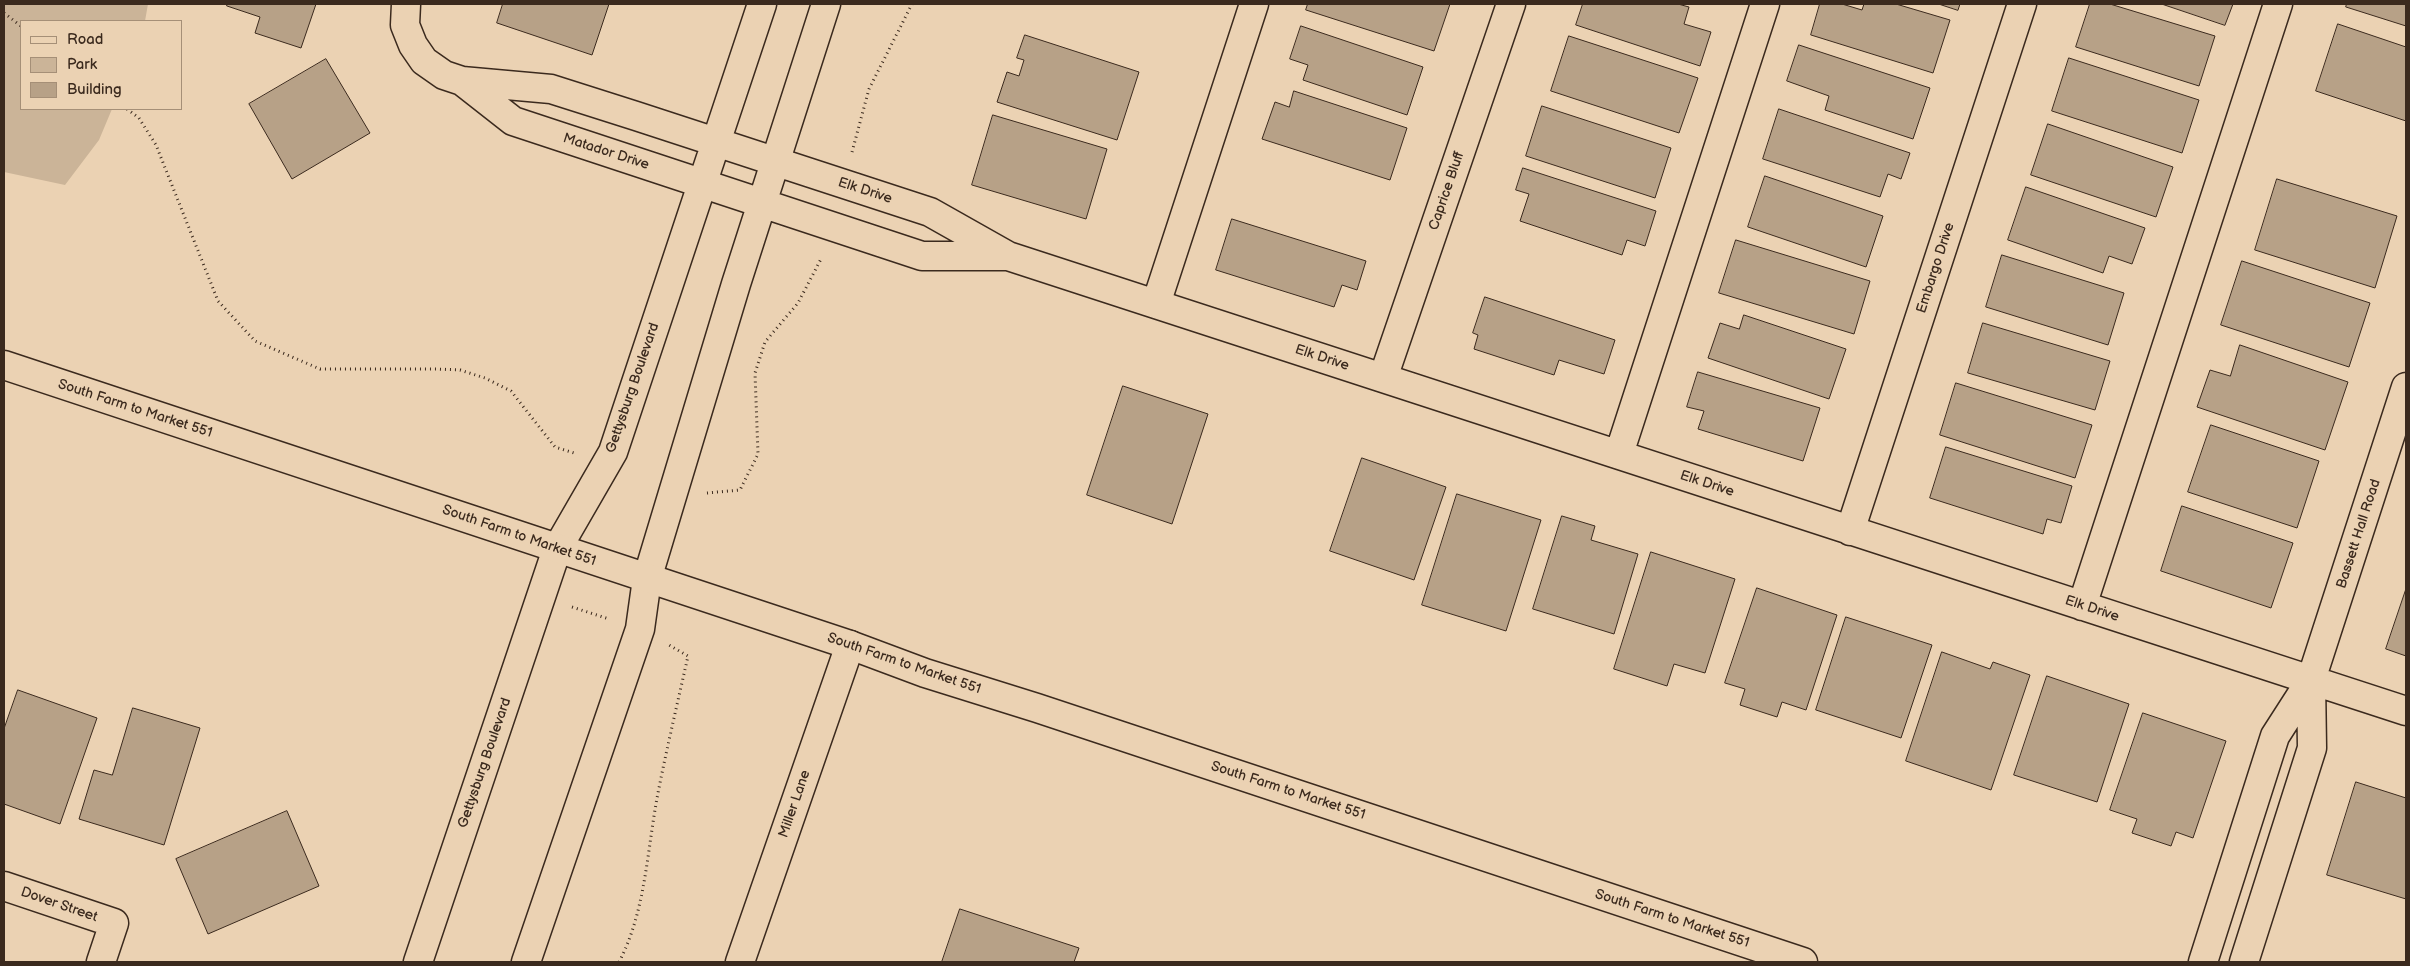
<!DOCTYPE html>
<html>
<head>
<meta charset="utf-8">
<style>
  body { margin:0 }
  #map { position:relative; width:2410px; height:966px; overflow:hidden; background:#ebd2b3; font-family:"Balsamiq Sans",sans-serif }
  canvas { display:block }
  .frame { position:absolute; inset:0; border:5px solid #3b2a1e; pointer-events:none }
  .legend { position:absolute; left:20px; top:20px; width:162px; height:90px; box-sizing:border-box; background:#ebd2b3; border:1px solid #a58f77; margin:0; padding:6px 9px; list-style:none; font-size:15px; color:#3b2a1e }
  .legend li { display:flex; align-items:center; gap:10px; height:25px }
  .legend b { width:25px; border:1px solid #a58f77 }
</style>
</head>
<body>
<div id="map">
<canvas width="2410" height="966"></canvas>
<div class="frame"></div>
<ul class="legend">
<li><b style="height:6px;background:#ebd2b3"></b>Road</li>
<li><b style="height:14px;background:#cbb498"></b>Park</li>
<li><b style="height:14px;background:#b7a187"></b>Building</li>
</ul>
</div>
<script>
const ctx = document.querySelector('canvas').getContext('2d');
ctx.lineJoin = 'round';
function fillPath(path, color) { ctx.fillStyle = color; ctx.fill(path, 'evenodd'); }
function trace(path, color, width, dash) { ctx.strokeStyle = color; ctx.lineWidth = width; ctx.lineCap = dash ? 'butt' : 'round'; ctx.setLineDash(dash || []); ctx.stroke(path); }
function label(font, color, halo, rows, align = 'center') {
  ctx.font = font + ' "Balsamiq Sans",sans-serif'; ctx.lineWidth = 4; ctx.setLineDash([]); ctx.textBaseline = 'middle'; ctx.strokeStyle = halo; ctx.fillStyle = color; for (const [text, x, y, turn = 0] of rows) {
    ctx.save(); ctx.translate(x, y); ctx.rotate((+turn || 0) * Math.PI / 180); ctx.textAlign = isNaN(turn) ? turn : align; if (halo) ctx.strokeText(text, 0, 0); ctx.fillText(text, 0, 0); ctx.restore();
  }
}
fillPath(new Path2D(`
  M4 4H148L145 21H21V109H112L99 140 65 185 4 172Z`), '#cbb498');
const building = new Path2D(`
  M227 4H316L301 48 255 33 260 17 227 6Z
  M503 4H609L592 55 497 23Z
  M1308 4H1450L1434 51 1306 10Z
  M1583 4H1678L1689 7 1684 24 1711 32 1700 66 1576 25Z
  M1820 4H1842L1862 10 1864 4H1896L1950 20 1933 73 1811 35Z
  M1939 4H1960L1958 10Z
  M2090 4H2110L2215 36 2199 86 2076 47Z
  M2162 4H2233L2225 25Z
  M2347 4H2406V26L2346 7Z
  M2338 24 2406 47V121L2316 91Z
  M1301 26 1423 67 1407 115 1303 80 1308 65 1290 59Z
  M1025 35 1139 72 1117 140 997 102 1007 72 1019 76 1024 60 1017 58Z
  M1569 36 1698 78 1679 133 1551 91Z
  M1799 45 1930 88 1913 139 1825 110 1829 96 1787 81Z
  M2069 58 2199 100 2182 153 2052 111Z
  M326 59 370 133 292 179 249 104Z
  M1294 91 1407 128 1390 180 1262 139 1275 102 1289 107Z
  M1542 106 1671 148 1655 198 1526 156Z
  M1779 109 1910 153 1901 179 1888 174 1880 197 1763 159Z
  M993 115 1107 149 1086 219 972 185Z
  M2048 124 2173 167 2156 217 2031 175Z
  M1523 168 1656 211 1645 246 1627 240 1622 255 1520 221 1529 194 1516 190Z
  M1765 176 1883 216 1866 267 1748 227Z
  M2277 179 2397 216 2375 288 2255 250Z
  M2026 187 2145 228 2132 264 2109 256 2103 273 2008 240Z
  M1232 219 1366 261 1357 290 1342 285 1334 307 1216 270Z
  M1736 240 1870 281 1854 334 1719 293Z
  M2002 255 2124 293 2108 345 1986 307Z
  M2242 261 2370 303 2349 367 2221 325Z
  M1485 297 1615 340 1604 374 1559 360 1554 375 1474 349 1478 335 1473 333Z
  M1744 315 1846 349 1829 399 1708 358 1720 323 1739 329Z
  M1983 323 2110 361 2095 410 1968 373Z
  M2240 345 2348 382 2325 450 2197 407 2210 370 2230 376Z
  M1698 372 1820 408 1803 461 1698 429 1704 411 1687 407Z
  M1956 383 2092 425 2075 478 1940 435Z
  M1123 386 1208 414 1172 524 1087 495Z
  M2211 425 2319 461 2297 528 2188 492Z
  M1946 447 2072 486 2061 523 2047 519 2043 534 1930 498Z
  M1362 458 1446 487 1414 580 1330 551Z
  M1457 494 1541 520 1506 631 1422 605Z
  M2182 506 2293 543 2271 608 2161 571Z
  M1562 516 1595 526 1591 540 1638 554 1614 634 1533 609Z
  M1651 552 1735 579 1705 673 1674 664 1667 686 1614 669Z
  M1757 588 1837 615 1806 710 1782 702 1777 717 1740 705 1745 689 1725 683Z
  M2406 589V656L2386 649Z
  M1846 617 1932 645 1901 738 1816 710Z
  M1942 652 1990 669 1993 662 2030 675 1991 790 1906 761Z
  M2047 676 2129 704 2097 802 2014 775Z
  M18 690 97 718 60 824 4 804V729Z
  M133 708 200 728 164 845 79 819 94 770 112 775Z
  M2143 713 2226 741 2193 838 2176 832 2171 846 2132 833 2137 819 2110 810Z
  M2356 782 2406 798V899L2327 875Z
  M287 811 319 886 208 934 176 859Z
  M960 909 1079 948 1074 962H942Z`);
fillPath(building, '#b7a187');
trace(building, '#3b2a1e', 1);
const minor = new Path2D(`
  M406 4 405 25 413 45 424 61 444 75 462 81 551 89 636 116 930 212 1008 256 2406 711
  M462 81 513 121 922 256H1007
  M1156 304 1254 4
  M1383 378 1511 4
  M1619 454 1765 4
  M1850 531 2022 4
  M2082 606 2278 4
  M4 886 114 923 101 962
  M418 962 557 549 613 452 762 4
  M526 962 640 629 647 579 736 284 826 4
  M740 962 850 645
  M2203 962 2275 736 2311 680 2406 387
  M2244 962 2312 748 2311 680`);
const major = new Path2D(`
  M4 365 850 645 925 673 1037 708 1803 962`);
trace(minor, '#3b2a1e', 31);
trace(major, '#3b2a1e', 31);
trace(new Path2D(`
  M4 13 21 26
  M127 109 139 118 156 145 218 301 255 341 320 369H436L460 370 485 378 511 391 555 447 574 453
  M852 152 869 89 912 4
  M707 493 740 490 758 454 755 373 765 342 798 303 821 259
  M572 607 609 619
  M619 962C646 911 647 849 658 793 667 747 678 701 688 656L669 645`), '#3b2a1e', 3, [1, 4]);
trace(minor, '#ebd2b3', 28);
trace(major, '#ebd2b3', 28);
label('14px', '#3b2a1e', '#ebd2b3', [
  ["Matador Drive",606,152,18],
  ["Elk Drive",865,191,18],
  ["Caprice Bluff",1447,191,-71],
  ["Embargo Drive",1936,268,-72],
  ["Elk Drive",1322,358,18],
  ["Gettysburg Boulevard",633,388,-71],
  ["South Farm to Market 551",135,409,18],
  ["Elk Drive",1707,484,18],
  ["Bassett Hall Road",2359,534,-72],
  ["South Farm to Market 551",519,536,19],
  ["Elk Drive",2092,609,18],
  ["South Farm to Market 551",904,664,19],
  ["Gettysburg Boulevard",485,763,-71],
  ["South Farm to Market 551",1288,791,18],
  ["Miller Lane",795,804,-71],
  ["Dover Street",59,905,19],
  ["South Farm to Market 551",1672,919,18]
]);
</script>
</body>
</html>
